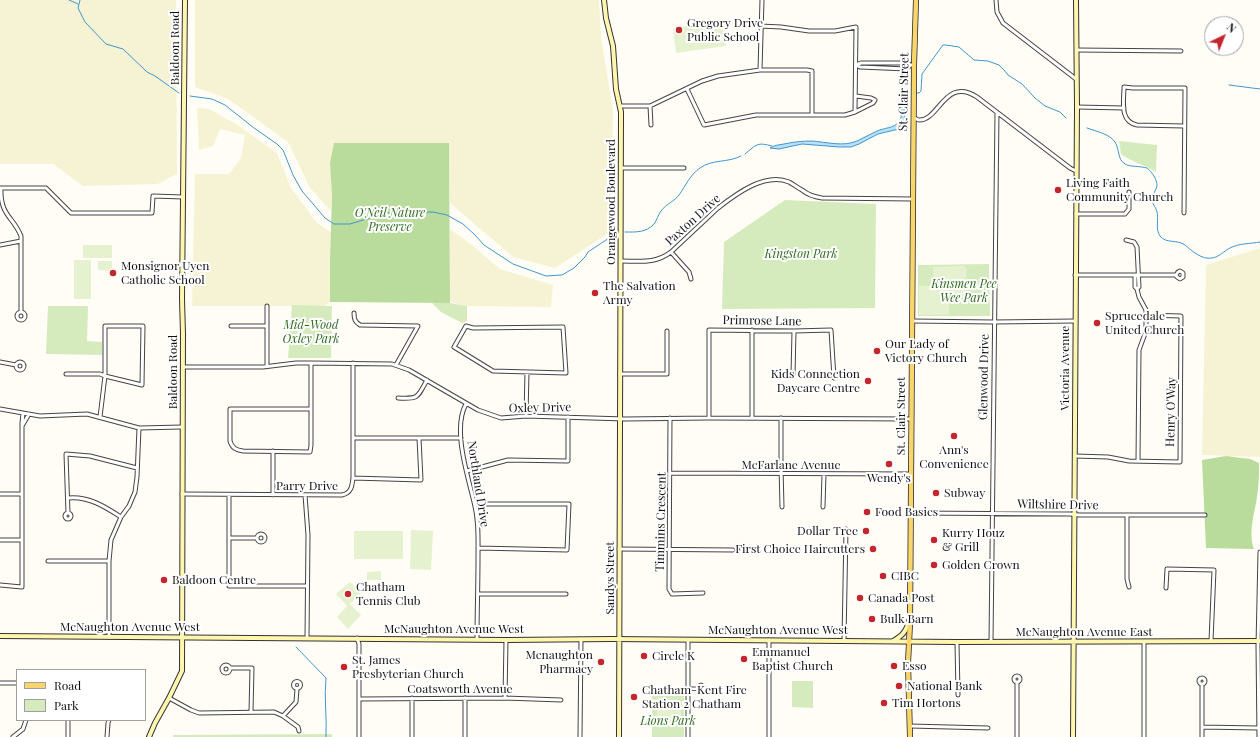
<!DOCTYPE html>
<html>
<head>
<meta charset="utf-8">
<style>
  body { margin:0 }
  #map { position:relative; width:1260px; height:737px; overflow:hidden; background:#fffdf5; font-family:"Playfair Display",serif }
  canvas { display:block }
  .legend { position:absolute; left:16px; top:669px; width:130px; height:52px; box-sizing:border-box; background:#fff; border:1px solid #a0a0a0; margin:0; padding:5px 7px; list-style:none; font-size:12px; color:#111 }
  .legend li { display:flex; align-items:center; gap:8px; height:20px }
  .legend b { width:20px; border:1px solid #a0a0a0 }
  .north { position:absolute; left:1204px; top:16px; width:40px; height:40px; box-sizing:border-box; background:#fff; border:1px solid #a0a0a0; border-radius:50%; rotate:43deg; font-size:11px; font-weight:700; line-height:16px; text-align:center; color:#111 }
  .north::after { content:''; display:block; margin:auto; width:14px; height:18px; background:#c4262e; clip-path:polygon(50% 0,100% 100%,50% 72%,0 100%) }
</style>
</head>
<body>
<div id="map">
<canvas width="1260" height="737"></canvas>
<ul class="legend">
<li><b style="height:5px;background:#f9d66b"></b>Road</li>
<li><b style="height:11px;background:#d5ebbd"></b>Park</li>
</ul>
<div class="north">N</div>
</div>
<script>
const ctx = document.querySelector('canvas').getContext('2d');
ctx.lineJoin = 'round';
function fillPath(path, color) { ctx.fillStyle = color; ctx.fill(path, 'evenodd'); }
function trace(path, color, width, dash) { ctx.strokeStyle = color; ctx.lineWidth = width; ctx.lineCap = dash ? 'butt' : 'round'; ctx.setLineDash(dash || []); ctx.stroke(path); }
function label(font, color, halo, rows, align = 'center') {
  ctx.font = font + ' "Playfair Display",serif'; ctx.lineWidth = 4; ctx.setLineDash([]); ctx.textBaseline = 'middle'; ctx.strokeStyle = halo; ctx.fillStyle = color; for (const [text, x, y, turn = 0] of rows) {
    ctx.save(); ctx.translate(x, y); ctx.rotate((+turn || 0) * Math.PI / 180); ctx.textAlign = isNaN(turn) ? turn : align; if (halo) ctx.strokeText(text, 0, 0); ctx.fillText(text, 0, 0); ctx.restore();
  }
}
fillPath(new Path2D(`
  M0 0H176L177 174 158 184 83 186 53 164H0Z
  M195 0H599L601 37 613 111 610 232 555 268 513 257 450 203 449 143 332 195 331 211 310 188 288 142 228 99 195 87Z
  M197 108 209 109 236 124 277 153 291 188 317 223 331 232 330 302 324 306H192L195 174H229L241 158 245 135 220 129 213 146 199 150Z
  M450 229 472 245 500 269 553 285 551 307 467 306 457 304 450 301Z
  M1260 248V457L1202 455 1206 265Z`), '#f6f3d4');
fillPath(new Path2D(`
  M1119 141 1157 145 1156 172C1145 165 1132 162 1121 154Z
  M785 200 876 204 875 308 722 309 724 242Z
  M989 264 990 316H918V265Z
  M432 303H450L467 306V321L462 323 441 312Z
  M292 305 332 306 331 358H288Z
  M48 306H88L87 341 102 342V355L46 354Z
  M792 681H813V708L792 707Z
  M652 691 684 693V737H652Z
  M332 734V737H173V735Z`), '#d5ebbd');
fillPath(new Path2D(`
  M334 143H449L450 303 330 302V263L332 195 330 163Z
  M1226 456 1250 459 1259 463C1259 471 1259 480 1258 488 1257 507 1247 530 1254 549L1206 548 1202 460Z`), '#b9dc9c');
fillPath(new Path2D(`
  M722 21 726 46 676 53 673 28Z
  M83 245H112V258H83Z
  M74 260H91V299H74Z
  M98 261H112V271L98 270Z
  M964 266 967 270 964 298H949V315H919V286H934L933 267Z
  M411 530 433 531 431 570 410 569Z
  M354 531H403V559H354Z
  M381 571V580H367V572Z
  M350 582 361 593 350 604 361 615 348 629 337 617 347 606 336 594Z
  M657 698C677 697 683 706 681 725L657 724Z`), '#e6f2cf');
const water = new Path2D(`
  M909 92 908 99 905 102 904 108 905 119 904 124 899 129 878 134 859 144 851 147H839L802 144 779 149 770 148C775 145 778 145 784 144 793 142 802 141 812 141 827 142 843 147 857 141 864 138 870 134 877 131 884 128 894 128 899 122 906 113 893 98 909 92Z`);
fillPath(water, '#b9e0f7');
trace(water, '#3f96cf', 1);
trace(new Path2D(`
  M69 0 78 4
  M80 0 78 8 85 22 106 44 123 49 147 72 155 76 179 93
  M1229 85 1260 89
  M916 93H919L921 91 922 74 940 49 943 45H946L959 47 974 60 988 61 999 65 1004 70 1008 75 1022 84 1035 98 1045 106 1060 112 1066 118
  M190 96 212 99 225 105 254 128 277 144 283 150 293 175 302 191 325 218 334 224H350L386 213 433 212 447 215 463 224 475 235 484 245 513 264 546 276 562 275 574 268 585 257 588 252 609 238 614 235
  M1087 128C1095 131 1110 134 1115 142 1120 150 1117 159 1125 164 1129 167 1141 166 1147 168 1152 172 1157 179 1157 186 1156 190 1153 194 1152 198 1151 203 1156 207 1157 212 1159 219 1155 229 1160 236 1166 244 1177 239 1185 245 1192 251 1202 260 1212 258 1219 257 1224 251 1230 248 1240 243 1250 244 1260 242
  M745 154C757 144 757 142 772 146
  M625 232C635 232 646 233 654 224 657 220 658 215 661 211 666 204 675 201 679 195 686 185 690 175 700 168 712 159 728 163 741 156
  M296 647 326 678C324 697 327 717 326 737`), '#3f96cf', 1);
const street = new Path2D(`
  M996 0 997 12 1003 23 1076 79
  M1077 50 1181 51
  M856 65 861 63H908L910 65H914
  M856 65 860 67 907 69 910 65
  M760 70 762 0
  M687 89 704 125 756 115H845L855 112 856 27 835 31H809L781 27 760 26
  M620 106H650L702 81 718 76 760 70H807L812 71V115
  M650 106 651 125
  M1077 107 1124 108
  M855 112 873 103 875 100 871 98 856 96
  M914 118C916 118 917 120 919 120 939 121 945 76 977 97L1070 168 1076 171
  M1184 126 1137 125C1119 122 1124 100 1124 87L1133 88H1185L1184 213
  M621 168H684
  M0 188H46L71 213H152L153 196 183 197
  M1 188C0 216 13 216 21 236V312
  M1076 214H1125L1129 209V192
  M1126 240 1134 242 1137 247 1139 287 1137 289
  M0 245 21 241
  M671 252 689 272 691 279
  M621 261C641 261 655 264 671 252L718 208C736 194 765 172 789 182 793 184 798 188 802 190 808 195 815 197 822 198L913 199
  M1075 275H1176L1178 272 1180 271 1183 273V277L1180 279 1177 277 1176 275
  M1137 275 1135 277V287L1137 289 1139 297 1146 310V331L1139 350 1138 461
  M17 316a4 4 0 1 1 8 0a4 4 0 1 1-8 0Z
  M354 313C354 319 355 322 360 325L418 326 396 365
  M912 321 994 322 1075 321
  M231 326H266
  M466 326 473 328 563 327 566 373 493 371 454 347Z
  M0 362 16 365
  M16 366a4 4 0 1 1 8 0a4 4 0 1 1-8 0Z
  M267 366V306
  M183 367H263L296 363H311L392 364 409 370 478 410 501 418 526 416 625 419 709 418 911 419
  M66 374H100L105 376 142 385 143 326H105V376L100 417
  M620 374H667V331
  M793 375 794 331
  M398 398C419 399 417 398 427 380
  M466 404C452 429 468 476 474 502 479 521 478 541 478 560 478 586 477 613 477 639
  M0 409 40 416 87 414 139 428 182 427
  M311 409H230V441C232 448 236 450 243 451L310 452 311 445V363
  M526 416 527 372
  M670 418 669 589 672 594 703 593
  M709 418V330L794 331 831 330 834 378
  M752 418V330
  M781 418V467L782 507
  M22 426 29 414
  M353 438H461
  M1075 456 1108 457 1129 461 1180 462 1181 316 1146 315
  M467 471 508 460 568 461V417
  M671 473 911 474
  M353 478 421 480 419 438
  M0 494H22
  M182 494 342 495C351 493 352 487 353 478V363
  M229 495V586H307
  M273 495V451
  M305 495 308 535 307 638
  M68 498C88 496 104 506 121 517
  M475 504H569L567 550 478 548
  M823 507 824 474
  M65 516a3 3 0 1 1 6 0a3 3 0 1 1-6 0Z
  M68 513 66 454 90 456 137 468
  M910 513 1070 514 1079 515H1205
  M1127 515V579L1129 587
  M257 538a4 4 0 1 1 8 0a4 4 0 1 1-8 0Z
  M229 538H257
  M0 540H22
  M619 549 733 550
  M48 561H109
  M0 585 22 587V423L23 413
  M1166 588 1167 569 1214 570 1211 641
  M478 594H566
  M109 637V561L111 540 121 517 129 506 135 492 137 477 139 428
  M357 638 359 644V737
  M769 640V737
  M844 641 846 529
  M957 642 958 695
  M991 642 997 112
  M222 669a4 4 0 1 1 8 0a4 4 0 1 1-8 0Z
  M230 668H252L251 712
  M1014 679a3 3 0 1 1 6 0a3 3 0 1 1-6 0Z
  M1199 681a3 3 0 1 1 6 0a3 3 0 1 1-6 0Z
  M293.5 685a3.5 3.5 0 1 1 7 0a3.5 3.5 0 1 1-7 0Z
  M0 683H17
  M688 689H697L698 691 701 693 705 690 704 687 701 685 698 687 697 689
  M169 698 191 710 199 713 274 712 283 716 298 727 299 731
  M412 698V737
  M505 698 506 640
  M360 699 505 698 561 700
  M283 716 296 702 297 689
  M910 726 988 728
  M1202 727 1258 728
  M13 737 23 729 26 720
  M68 737V720
  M107 737 108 723 109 720
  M465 737V698
  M580 737 581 639
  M688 737V640
  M1017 737V682
  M1144 737V642
  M1202 737V684
  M1259 737 1258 646 1260 552`);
const secondary = new Path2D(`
  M604 0 606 18 613 46 616 89 621 112 619 737
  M0 636 506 640 612 639 957 642 1260 641
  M893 641C902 636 906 632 909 621
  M149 737 155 723 169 698 182 671 183 334 182 299 185 0
  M1073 737 1077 107 1076 0`);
const primary = new Path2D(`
  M910 737 908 663 910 623 914 65 916 0`);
trace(street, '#444', 5);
trace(secondary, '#333', 6);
trace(primary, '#222', 6);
trace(street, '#fff', 3);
trace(secondary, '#fff6b0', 4);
trace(primary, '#f9d66b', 4.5);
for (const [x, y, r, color] of [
  [679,30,4,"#c4262e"],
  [1058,190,4,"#c4262e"],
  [113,273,4,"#c4262e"],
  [595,293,4,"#c4262e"],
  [1097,323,4,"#c4262e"],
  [877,351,4,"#c4262e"],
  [868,381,4,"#c4262e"],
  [954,436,4,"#c4262e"],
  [889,464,4,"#c4262e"],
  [936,493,4,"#c4262e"],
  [867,512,4,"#c4262e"],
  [866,531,4,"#c4262e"],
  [934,540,4,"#c4262e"],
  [873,549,4,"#c4262e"],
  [934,565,4,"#c4262e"],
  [883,576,4,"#c4262e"],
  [164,580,4,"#c4262e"],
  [348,594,4,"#c4262e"],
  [860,598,4,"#c4262e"],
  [872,619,4,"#c4262e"],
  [644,656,4,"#c4262e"],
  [744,659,4,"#c4262e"],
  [601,662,4,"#c4262e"],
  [894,666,4,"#c4262e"],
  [344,667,4,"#c4262e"],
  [899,686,4,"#c4262e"],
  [634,697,4,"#c4262e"],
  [884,703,4,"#c4262e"]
]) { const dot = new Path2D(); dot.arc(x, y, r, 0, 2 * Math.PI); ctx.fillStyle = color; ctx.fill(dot); trace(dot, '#fff', 1.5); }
label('12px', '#111', '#fff', [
  ["Gregory Drive",687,23],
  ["Public School",687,37],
  ["Living Faith",1066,183],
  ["Community Church",1066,197],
  ["Monsignor Uyen",121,266],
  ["Catholic School",121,280],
  ["The Salvation",603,286],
  ["Army",603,300],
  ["Sprucedale",1105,316],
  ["United Church",1105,330],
  ["Our Lady of",885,344],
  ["Victory Church",885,358],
  ["Kids Connection",860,374,"right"],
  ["Daycare Centre",860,388,"right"],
  ["Ann's",954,450,"center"],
  ["Convenience",954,464,"center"],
  ["Wendy's",889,478,"center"],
  ["Subway",944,493],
  ["Food Basics",875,512],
  ["Dollar Tree",858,531,"right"],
  ["Kurry Houz",942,533],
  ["& Grill",942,547],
  ["First Choice Haircutters",865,549,"right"],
  ["Golden Crown",942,565],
  ["CIBC",891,576],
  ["Baldoon Centre",172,580],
  ["Chatham",356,587],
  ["Tennis Club",356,601],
  ["Canada Post",868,598],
  ["Bulk Barn",880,619],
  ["Emmanuel",752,652],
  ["Baptist Church",752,666],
  ["Mcnaughton",593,655,"right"],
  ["Pharmacy",593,669,"right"],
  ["Circle K",652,656],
  ["St. James",352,660],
  ["Presbyterian Church",352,674],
  ["Esso",902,666],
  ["National Bank",907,686],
  ["Chatham-Kent Fire",642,690],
  ["Station 2 Chatham",642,704],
  ["Tim Hortons",892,703]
], 'left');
label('12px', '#111', '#fff', [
  ["Baldoon Road",175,48,-90],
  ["St. Clair Street",904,92,-89],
  ["Orangewood Boulevard",611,202,-90],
  ["Paxton Drive",693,220,-42],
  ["Primrose Lane",762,321,1],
  ["Victoria Avenue",1065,368,-90],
  ["Baldoon Road",173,372,-90],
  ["Glenwood Drive",984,377,-89],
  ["Oxley Drive",540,408,-1],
  ["Henry O'Way",1171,412,-89],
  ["St. Clair Street",901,416,-90],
  ["McFarlane Avenue",791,465],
  ["Northland Drive",478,484,81],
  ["Parry Drive",307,486],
  ["Wiltshire Drive",1058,505,1],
  ["Timmins Crescent",661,522,-89],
  ["Sandys Street",610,578,-90],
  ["McNaughton Avenue West",130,627],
  ["McNaughton Avenue West",454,629],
  ["McNaughton Avenue West",778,630],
  ["McNaughton Avenue East",1084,632],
  ["Coatsworth Avenue",460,689]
]);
label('italic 12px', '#2f6b1f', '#fff', [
  ["O'Neil Nature",390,213],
  ["Preserve",390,227],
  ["Kingston Park",801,254],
  ["Kinsmen Pee",964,284],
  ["Wee Park",964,298],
  ["Mid-Wood",311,325],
  ["Oxley Park",311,339],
  ["Lions Park",668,721]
]);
</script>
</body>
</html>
